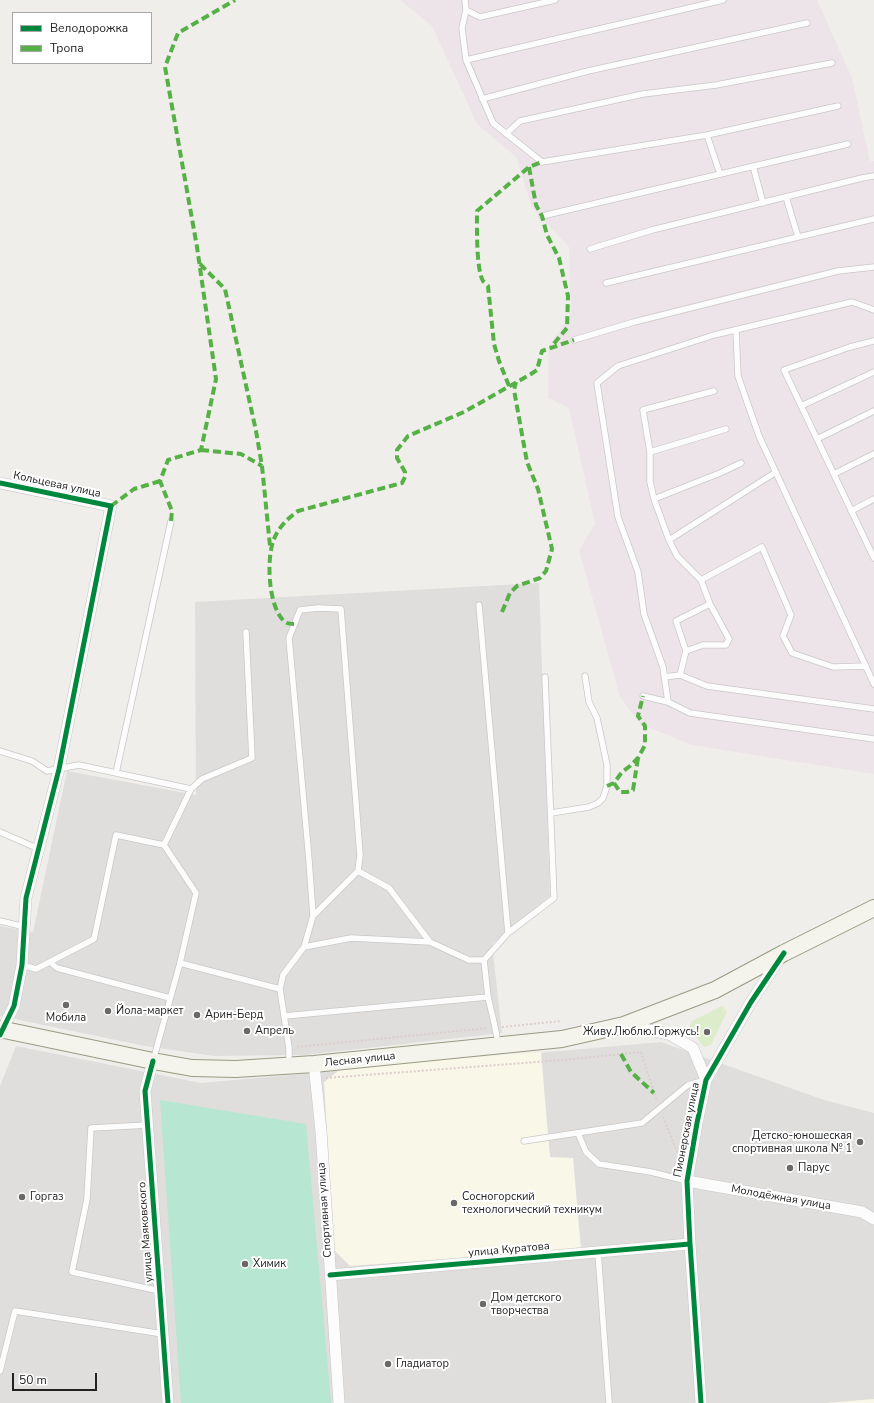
<!DOCTYPE html>
<html>
<head>
<meta charset="utf-8">
<style>
  body { margin:0 }
  #map { position:relative; width:874px; height:1403px; overflow:hidden; background:#f0eeeb; font-family:"Nunito Sans",sans-serif }
  canvas { display:block }
  .legend { position:absolute; left:12px; top:12px; width:140px; height:52px; box-sizing:border-box; background:#fff; border:1px solid #a7a7a7; margin:0; padding:5px 7px; list-style:none; font-size:12px; color:#222 }
  .legend li { display:flex; align-items:center; gap:8px; height:20px }
  .legend b { width:20px; border:1px solid #a7a7a7 }
  .scale { position:absolute; left:12px; top:1373px; width:85px; height:18px; box-sizing:border-box; border:2px solid #222; border-top:0; padding-left:5px; font-size:12px; line-height:14px; white-space:nowrap; color:#222; -webkit-text-stroke:3px #fff; paint-order:stroke }
</style>
</head>
<body>
<div id="map">
<canvas width="874" height="1403"></canvas>
<ul class="legend">
<li><b style="height:5px;background:#00873e"></b>Велодорожка</li>
<li><b style="height:5px;background:#55b145"></b>Тропа</li>
</ul>
<div class="scale">50 m</div>
</div>
<script>
const ctx = document.querySelector('canvas').getContext('2d');
ctx.lineJoin = 'round';
function fillPath(path, color) { ctx.fillStyle = color; ctx.fill(path, 'evenodd'); }
function trace(path, color, width, dash) { ctx.strokeStyle = color; ctx.lineWidth = width; ctx.lineCap = dash ? 'butt' : 'round'; ctx.setLineDash(dash || []); ctx.stroke(path); }
function label(font, color, halo, rows, align = 'center') {
  ctx.font = font + ' "Nunito Sans",sans-serif'; ctx.lineWidth = 4; ctx.setLineDash([]); ctx.textBaseline = 'middle'; ctx.strokeStyle = halo; ctx.fillStyle = color; for (const [text, x, y, turn = 0] of rows) {
    ctx.save(); ctx.translate(x, y); ctx.rotate((+turn || 0) * Math.PI / 180); ctx.textAlign = isNaN(turn) ? turn : align; if (halo) ctx.strokeText(text, 0, 0); ctx.fillText(text, 0, 0); ctx.restore();
  }
}
fillPath(new Path2D(`
  M539 583 550 896 492 944 502 1033 304 1055 214 1056 145 1046 0 1016V926L33 932 67 771 196 795 195 602Z
  M661 1042 824 1100 874 1113V1403H0V1086L16 1046 201 1083Z`), '#dfdedc');
fillPath(new Path2D(`
  M400 0H817L852 78 870 161H874V774L692 745 640 724 620 697 579 550 595 524 569 408 548 398 549 346 571 313 569 247 532 208 516 157 477 124 432 26Z`), '#ede4e9');
fillPath(new Path2D(`
  M541 1052 550 1157 573 1158 581 1249 350 1266 334 1250 324 1082 342 1068Z
  M874 1399V1403H826Z`), '#f8f7e8');
fillPath(new Path2D(`
  M722 1006 727 1012 711 1045 704 1047 689 1029 692 1021Z`), '#ddeccb');
fillPath(new Path2D(`
  M160 1100 306 1124 331 1403H181Z`), '#b7e6d2');
const service = new Path2D(`
  M465 0 466 10 462 28 466 60 493 123 542 162 707 135 838 106
  M466 10 480 17 555 0
  M466 60 723 0
  M482 99 588 71 807 23
  M506 134 520 121 643 94 716 85 832 63
  M707 135 720 174
  M753 166 763 203
  M786 197 798 237
  M542 216 848 144
  M590 249 652 230 862 178 874 176
  M606 283 874 219
  M736 330 738 376 759 436 874 684
  M574 340 634 322 838 271 874 267
  M874 341 850 347 784 370 874 558
  M801 406 874 372
  M817 439 874 411
  M650 452 726 429
  M834 474 874 454
  M654 499 720 473 741 463
  M851 511 874 499
  M669 540 776 472
  M701 580 762 547 791 615 783 636 792 653 833 667 866 666
  M479 605 508 933 484 960 488 997 495 1027 498 1043
  M686 651 676 621 710 604
  M680 675 686 651 703 645H726L729 639 710 604 701 580 677 556 669 540 654 499 650 482V452L643 410 714 391
  M664 677 680 675 707 686 874 709
  M643 696 668 702 690 713 874 739
  M668 702 663 667 644 614 638 572 618 517 597 383 618 366 714 335 852 302 874 310
  M0 751 32 761 47 771 79 765 191 789
  M116 773 171 521
  M551 813 589 807 598 803 603 798 607 786V765L597 718 589 702 585 676
  M0 832 39 849
  M358 871 389 888 430 942
  M0 921 25 927
  M508 933 554 898 545 677
  M304 947 351 938 430 942 469 960H484
  M50 962 57 968 170 998
  M180 963 280 989
  M22 965 36 969 94 939 116 835 164 845
  M284 1016 488 997
  M153 1061 180 963 196 893 164 845 191 789 202 779 252 758 246 632
  M289 1065V1048L280 989 283 975 304 947 313 916 358 871 360 855 341 609 318 608 300 610 289 638 309 860 313 916
  M148 1125 91 1128 87 1199 72 1272 160 1291
  M578 1133 586 1152 599 1164 651 1172 687 1181
  M524 1141 642 1123 688 1085 706 1080
  M598 1252 609 1403
  M0 1371 15 1311 163 1334`);
const minor = new Path2D(`
  M0 483 111 506 59 769 26 898 22 965 14 1006 0 1034
  M624 1025 669 1034 693 1048 706 1080
  M153 1061 145 1091 168 1403
  M314 1064 321 1131 339 1403
  M687 1181 862 1212 874 1219
  M330 1275 690 1244
  M701 1403 690 1244 687 1181 697 1123 706 1080 751 1002 782 955`);
const secondary = new Path2D(`
  M0 1029 153 1061 192 1068 236 1069 314 1064 562 1039 624 1025 715 990 784 953 874 908`);
trace(service, '#c9c8c7', 7);
trace(minor, '#c9c8c7', 12);
trace(secondary, '#999a82', 18);
trace(new Path2D(`
  M502 1027 561 1021
  M297 1047 488 1028
  M326 1078 563 1060 641 1052 657 1101
  M663 1117 678 1154`), '#dccecd', 2, [2, 2]);
trace(service, '#fdfcfc', 5.5);
trace(minor, '#fdfcfc', 11);
trace(secondary, '#f4f4ed', 16);
trace(new Path2D(`
  M529 167 536 205 542 216 547 235 559 258 568 296 567 328 551 347
  M200 264 225 289 256 431 262 466 270 546
  M509 386 499 361 494 344 488 286C487 285 484 282 483 281 476 269 477 226 477 211L529 167 542 162
  M201 450 241 454 262 466
  M111 506 134 489 160 481
  M171 521 172 511 160 481 168 460 201 450 216 379 197 247 165 67 178 33 235 0
  M502 612 510 593 517 586 540 578 546 571 552 549 538 489 527 462 514 390 516 382
  M294 624C291 624 288 624 285 622 268 608 266 558 274 539 278 528 288 518 298 511L402 483 405 477V472L397 458V450L408 436 464 412 531 374 537 370 542 351 574 340
  M614 783 620 792H627L633 790 638 758
  M607 786 614 783 622 772 630 766 638 758 645 745V726L638 716 643 696
  M621 1054 631 1072 654 1093`), '#55b145', 4, [8, 4]);
trace(new Path2D(`
  M0 483 111 506 59 769 26 898 22 965 14 1006 0 1035
  M153 1061 145 1091 168 1403
  M330 1275 690 1244
  M701 1403 690 1244 687 1181 697 1123 706 1080 751 1002 784 953`), '#00873e', 5);
for (const [x, y, r, color] of [
  [66,1005,4,"#6a6968"],
  [108,1011,4,"#6a6968"],
  [197,1015,4,"#6a6968"],
  [247,1031,4,"#6a6968"],
  [707,1032,4,"#6a6968"],
  [860,1142,4,"#6a6968"],
  [790,1168,4,"#6a6968"],
  [22,1197,4,"#6a6968"],
  [454,1203,4,"#6a6968"],
  [245,1264,4,"#6a6968"],
  [483,1304,4,"#6a6968"],
  [388,1364,4,"#6a6968"]
]) { const dot = new Path2D(); dot.arc(x, y, r, 0, 2 * Math.PI); ctx.fillStyle = color; ctx.fill(dot); trace(dot, '#fff', 1.5); }
label('11px', '#222', '#fff', [
  ["Кольцевая улица",57,485,12],
  ["Лесная улица",360,1060,-6],
  ["Пионерская улица",687,1130,-79],
  ["Молодёжная улица",781,1198,10],
  ["Спортивная улица",325,1210,-94],
  ["улица Маяковского",146,1232,-94],
  ["улица Куратова",509,1250,-5]
]);
label('11px', '#222', '#fff', [
  ["Йола-маркет",116,1011],
  ["Арин-Берд",205,1015],
  ["Мобила",66,1018,"center"],
  ["Апрель",255,1031],
  ["Живу.Люблю.Горжусь!",699,1032,"right"],
  ["Детско-юношеская",852,1136,"right"],
  ["спортивная школа № 1",852,1149,"right"],
  ["Парус",798,1168],
  ["Горгаз",30,1197],
  ["Сосногорский",462,1197],
  ["технологический техникум",462,1210],
  ["Химик",253,1264],
  ["Дом детского",491,1298],
  ["творчества",491,1311],
  ["Гладиатор",396,1364]
], 'left');
</script>
</body>
</html>
